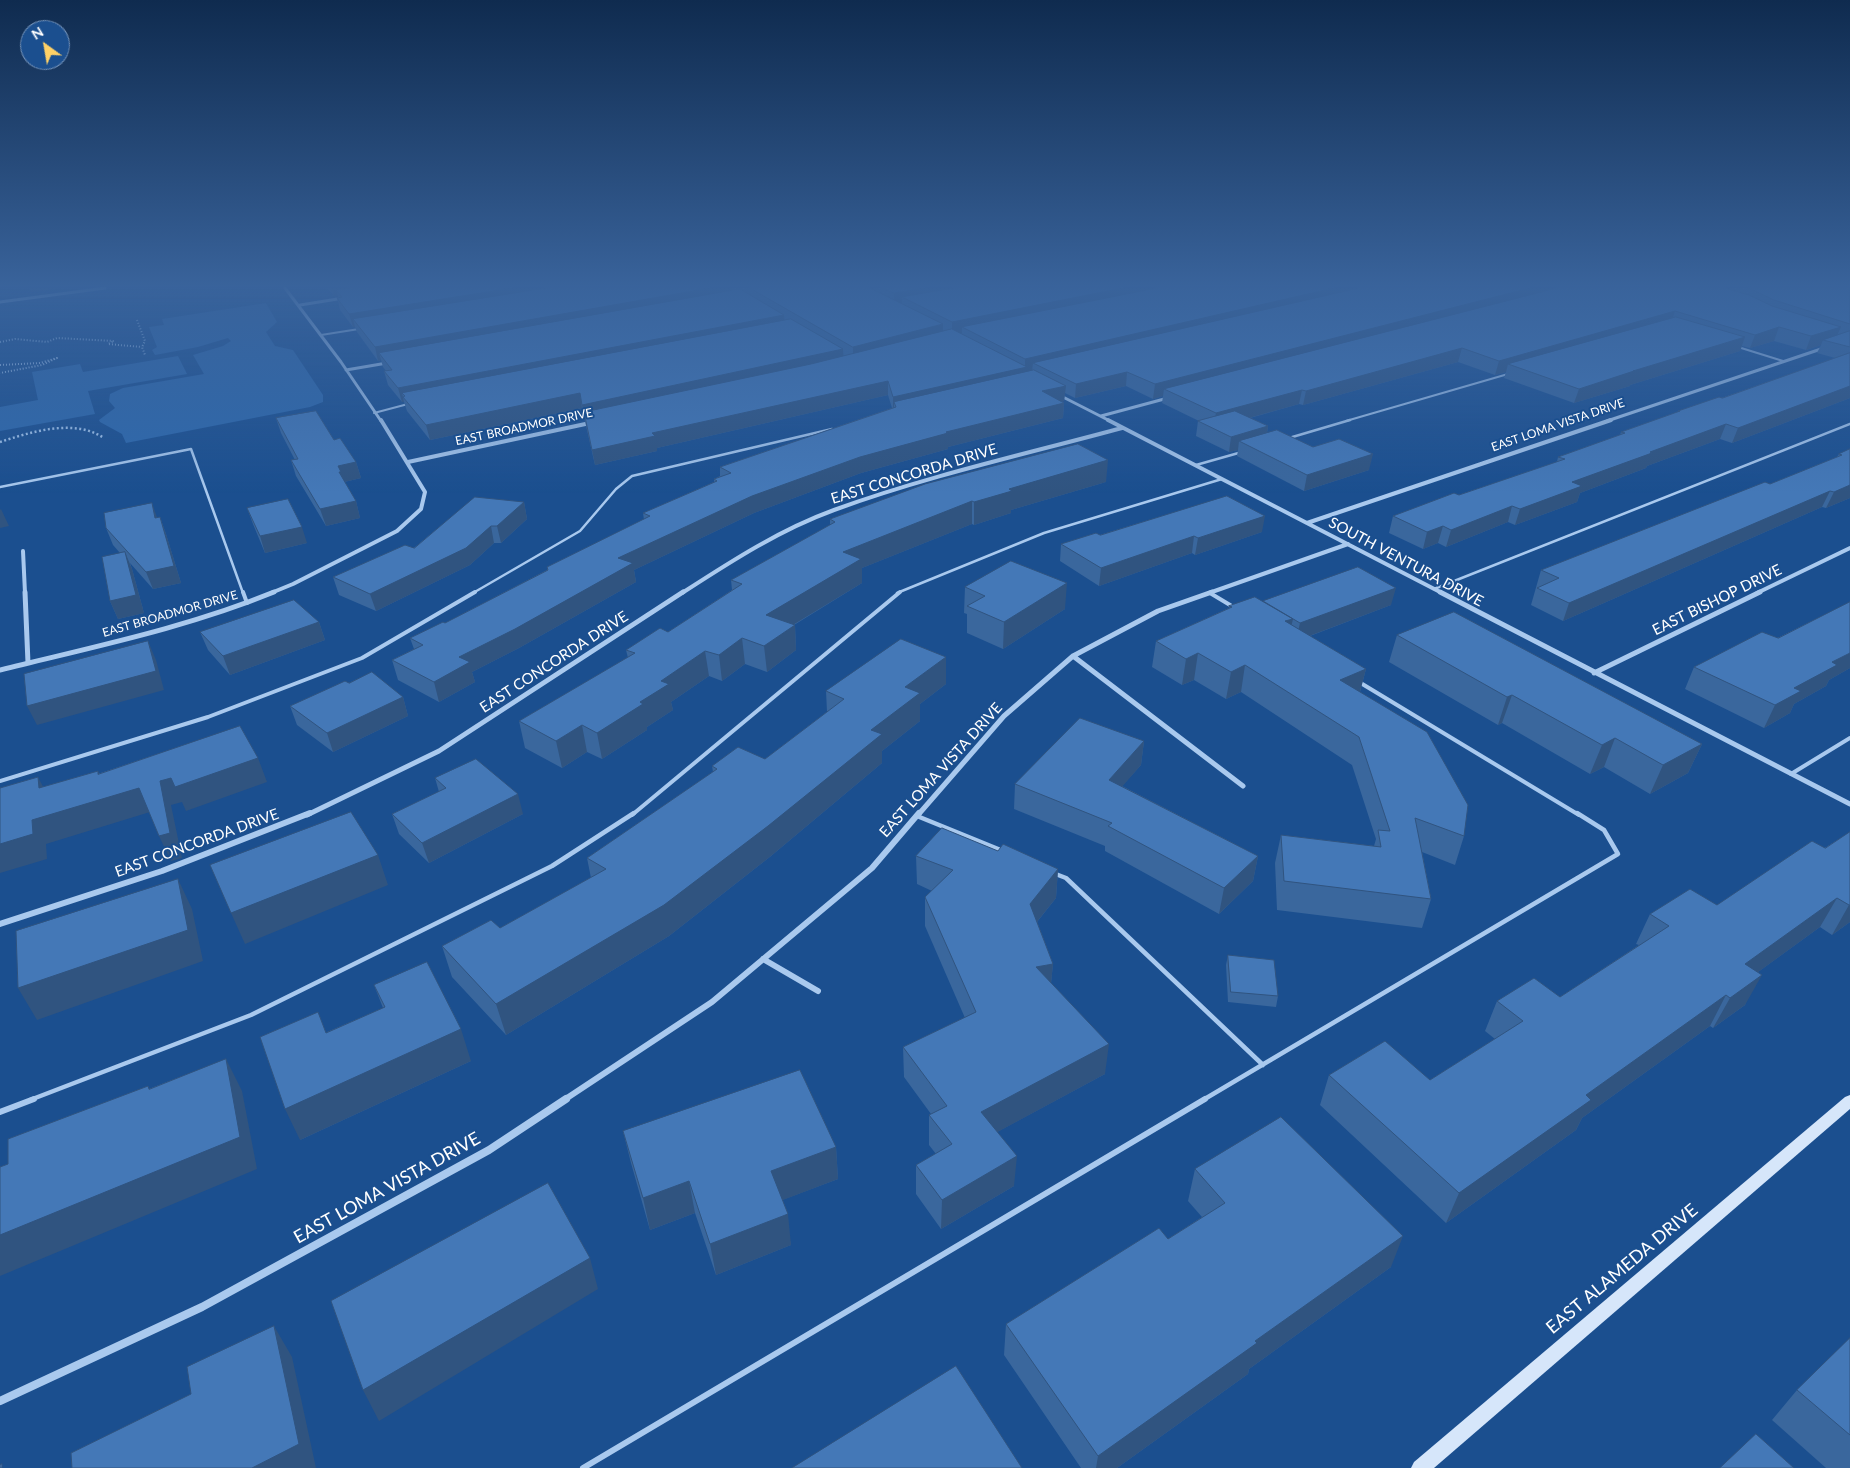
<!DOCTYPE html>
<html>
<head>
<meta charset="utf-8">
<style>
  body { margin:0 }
  #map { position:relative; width:1850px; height:1468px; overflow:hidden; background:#1b4f8f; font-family:Lato,sans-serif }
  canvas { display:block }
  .north { position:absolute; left:20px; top:20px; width:50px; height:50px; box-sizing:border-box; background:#1b4f8f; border:1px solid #7695bc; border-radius:50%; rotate:328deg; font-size:14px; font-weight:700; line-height:20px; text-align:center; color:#fff }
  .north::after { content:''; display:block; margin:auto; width:18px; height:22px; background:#ffd166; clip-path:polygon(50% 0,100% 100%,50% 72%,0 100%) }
</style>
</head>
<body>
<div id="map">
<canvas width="1850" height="1468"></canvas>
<div class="north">N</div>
</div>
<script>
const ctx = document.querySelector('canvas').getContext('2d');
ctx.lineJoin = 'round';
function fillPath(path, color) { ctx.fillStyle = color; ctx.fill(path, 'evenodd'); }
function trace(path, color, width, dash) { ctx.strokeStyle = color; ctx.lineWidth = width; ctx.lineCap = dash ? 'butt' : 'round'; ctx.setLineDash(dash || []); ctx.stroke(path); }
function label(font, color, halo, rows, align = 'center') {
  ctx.font = font + ' Lato,sans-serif'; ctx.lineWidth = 4; ctx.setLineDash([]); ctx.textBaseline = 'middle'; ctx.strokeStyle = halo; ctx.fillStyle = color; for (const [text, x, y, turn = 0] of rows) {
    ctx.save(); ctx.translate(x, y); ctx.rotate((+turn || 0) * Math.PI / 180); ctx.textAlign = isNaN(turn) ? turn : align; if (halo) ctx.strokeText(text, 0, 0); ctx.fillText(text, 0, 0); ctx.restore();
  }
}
fillPath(new Path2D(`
  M266 303 277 322 266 332 275 346 293 350 323 395V402L310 407 126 443 122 434 100 422 99 420 115 408 109 401 110 394 123 388 204 374 193 355 223 346 231 341 228 338 198 347 155 355 152 350 157 347 149 327 164 325 162 319Z
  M178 356 187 374 88 391 95 414 0 431V407L38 400 32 372 80 364 83 372Z`), '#2e69ad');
trace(new Path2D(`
  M137 320 145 341 142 347 145 355
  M0 342 15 339 47 342 57 338 114 341 108 344 142 347
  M0 365 40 363 57 358 42 365 0 373`), '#a9c9ee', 2, [1, 2]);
trace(new Path2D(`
  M0 442C31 432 74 418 104 438`), '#a9c9ee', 2.5, [2, 2.5]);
trace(new Path2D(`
  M321 335 359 329
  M1738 347 1783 361
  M374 413 408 404
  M1346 421 1508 374`), '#a9c9ee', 2);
trace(new Path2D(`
  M1289 438 1350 420
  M1196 465 1242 452
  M0 487 191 449 243 593
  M1434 589 1850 424
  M473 593 580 531 616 489 632 476 832 429
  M897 593 1044 533 1222 479`), '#a9c9ee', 2.5);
trace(new Path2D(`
  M243 592 247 603
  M1210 593 1235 608
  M1359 682 1579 815
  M1791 774 1850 738
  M0 781 208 717 362 658 475 592
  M632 815 900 592`), '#a9c9ee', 4);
trace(new Path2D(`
  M917 816 1003 851
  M1053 873 1066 878 1263 1065
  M30 1100 251 1015 552 866 634 813
  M1203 1100 1618 854 1604 830 1577 813`), '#a9c9ee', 4.5);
trace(new Path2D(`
  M0 1112 34 1099
  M583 1468 1205 1099`), '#a9c9ee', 6);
trace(new Path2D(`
  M285 288 341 362 381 421
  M0 302 105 288
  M300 305 344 298
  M346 370 387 363
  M1059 395 1110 421
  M1101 416 1168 398
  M1607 421 1824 348`), '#a9c9ee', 3);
trace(new Path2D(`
  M1108 420 1442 593
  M408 462 590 423
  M1307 523 1611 420
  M23 551 25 593
  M271 593 293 584 397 531 421 509 425 492 381 420
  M682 593C730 562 779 530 834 510 927 476 1026 454 1122 428
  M1209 593 1348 544
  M1757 593 1850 548`), '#a9c9ee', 4);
trace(new Path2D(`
  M25 592 28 663
  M1440 592 1850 804
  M1073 656 1243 786
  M0 670C92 647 186 628 274 592
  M1594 673 1760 592
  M307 815 439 751 683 592
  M918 815 1004 716 1073 656 1158 611 1212 592`), '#a9c9ee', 5);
trace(new Path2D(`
  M0 924 162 871 310 813
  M763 959 818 991
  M564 1100 712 1002 872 868 919 813`), '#a9c9ee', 6);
trace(new Path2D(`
  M0 1401 202 1307 489 1150 566 1099`), '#a9c9ee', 8);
fillPath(new Path2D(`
  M1850 1095V1109L1434 1468H1411L1414 1462 1845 1097Z`), '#d6e6fa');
fillPath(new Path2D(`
  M327 288H1850V398L1732 443 1720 439 1647 466 1646 468 1580 493 1577 502 1515 525 1508 522 1446 547 1438 543 1423 549 1389 533 1393 516 1459 495 1557 462 1558 457 1620 435 1621 432 1678 412V411L1722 398 1835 358 1817 353 1821 345 1806 350 1774 341 1750 348 1742 346 1740 351 1630 385V386L1574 403 1504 378 1506 372 1495 375 1458 362 1303 405 1299 404 1250 418 1268 426 1267 433 1313 447 1369 470 1304 491 1237 456 1238 450 1229 452 1196 436 1198 421H1199L1162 403 1163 396 1153 399 1126 386 1075 398 1065 393 1064 401H1062L1064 403 1063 418 948 447V449L861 473 754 513 634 570 636 582 519 648 472 672 475 682 439 702 398 680 392 660 414 649 410 638 445 623 547 570V567L644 520 643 513 714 482V479L720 476V467L892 408 888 395 657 448V451L595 465 582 408 430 440 407 411 404 402H402L388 385 384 371H386L383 367 381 360 378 361 357 332 355 327H353L340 310 337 298 338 297V296H334Z
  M276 418 334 440 356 462 361 478 344 482 356 501 360 518 326 526 296 476 291 460H295L281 433Z
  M1850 449V498L1826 508 1822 507 1563 621 1531 605 1541 570 1770 484 1837 457 1839 454Z
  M1106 482 1011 510V513L974 525 972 524 862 568V583L794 625H795L796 650 767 672 745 664 722 681 709 676 671 702 673 710 647 727V730L602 759 587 752 562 768 525 748 519 721 628 658 626 650 668 632 732 590 731 580 830 525V519Z
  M524 502 527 519 501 543H494L470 565 376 611 339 595 333 577 414 548Z
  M247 508 307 543 265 553 253 524Z
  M160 517 166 534 181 583 153 589 130 563 132 569 144 613 118 619 110 601 120 553 113 545 106 528Z
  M1262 532 1195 555 1192 553 1099 586 1060 561 1061 544 1100 535Z
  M965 587 1065 609 1003 649 967 633V614L964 613Z
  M1263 601 1391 605 1310 636 1366 669 1360 692 1464 836 1455 865 1422 852 1431 899 1422 928 1277 910 1275 863 1281 835 1374 846 1376 839 1352 765 1241 692 1226 699 1194 680 1182 685 1152 667 1156 641 1229 608V606Z
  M1850 602V668L1829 680 1826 686 1794 704 1790 713 1764 728 1685 689 1694 667 1778 638Z
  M319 622 325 640 230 675 208 650 200 632Z
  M1397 635 1702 744 1688 773 1650 794 1604 767 1590 774 1502 723 1498 725 1389 662Z
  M946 657V684L920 704V721L882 751V763L771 856 669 936 506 1035 452 977 442 946 500 928 591 878 587 858 713 772 712 766 765 759 827 712 826 691Z
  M349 683 403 697 408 716 333 752 297 725 290 706Z
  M1144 741 1141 765 1122 786 1258 856 1253 881 1219 914 1105 851V846L1014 809 1015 784Z
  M435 778 523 814 429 863 399 834 392 814 439 792Z
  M1850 832V922L1832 935 1820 927 1758 972 1745 1005 1713 1028 1710 1026 1582 1118 1576 1130 1446 1223 1320 1105 1329 1075 1430 1080 1495 1039 1485 1031 1497 1001 1560 997 1639 945 1636 944 1650 914 1717 905 1825 848Z
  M998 851 1058 869 1056 898 1037 922 1053 964 1051 983 1105 1074 997 1132 1014 1186 941 1229 916 1194V1165L936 1154 929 1145V1115L931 1114 904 1077 903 1047 965 1018 925 926V897L932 891 917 884 916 856Z
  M1228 955 1278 996 1276 1007 1228 1002 1226 965Z
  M374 985 471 1061 300 1140 327 1032 383 1008Z
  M623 1131 836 1147 838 1179 782 1200 791 1245 716 1275 695 1213 650 1230 631 1163Z
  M1195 1169 1391 1267 1249 1369 1248 1374 1117 1468H1081L1004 1355 1006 1324 1168 1239 1202 1217 1188 1201Z
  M1850 1338V1468H1826L1772 1420 1797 1390Z`), '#3a679d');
fillPath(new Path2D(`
  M29 288H63L31 292Z
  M332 288H388L336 290 338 296H334Z
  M512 288H589L353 319 355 327H353L349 314Z
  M710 288H732V296L379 353 381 360 378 361 375 347Z
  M925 288H993L902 297V304L894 306V293Z
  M1123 288H1182L962 327V333L952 336V322Z
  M1334 288H1385L1033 363 1032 371 896 407 894 402V411L893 412V397L1025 367V359Z
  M1530 288H1574L1164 389 1163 396 1153 399 1155 384Z
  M1675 311 1671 324 1508 364 1506 372 1495 375 1499 361Z
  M784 315 785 328 402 393 404 402H402L398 388Z
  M943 324V338L853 361V347Z
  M1779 327 1774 341 1750 348 1755 335Z
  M1841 327 1835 340H1823L1821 345 1806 350 1811 336Z
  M1745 337 1740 351 1630 385V386L1574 403 1579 389 1633 371Z
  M1462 348 1458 362 1303 405 1306 391Z
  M843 349 844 363 584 412 585 420 582 405Z
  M1127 372 1126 386 1075 398 1076 384Z
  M888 381V395L657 448V451L595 465 592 450 652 433Z
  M1066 386 1064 401 1041 407 1042 391Z
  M1850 386V398L1732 443 1738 428Z
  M1302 390 1299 404 1213 428 1216 413Z
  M580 393 582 408 430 440 426 425Z
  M1064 403 1063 418 948 447V449L861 473 754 513 634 570 636 582 519 648 472 672 475 682 439 702 434 682 459 657 618 558 752 496 860 457 946 432Z
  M1726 424 1720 439 1647 466 1646 468 1580 493 1577 502 1515 525 1520 509 1572 482 1650 452Z
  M1268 426 1266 441H1239L1238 450 1229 452 1231 437Z
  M1373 454 1369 470 1304 491 1307 475Z
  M1108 460 1106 482 1011 510V513L974 525V502L1009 489Z
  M356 462 361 478 344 482 339 472 338 466Z
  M1850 485V498L1826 508 1834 492Z
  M1830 491 1822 507 1563 621 1569 603Z
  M356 501 360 518 326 526 320 509Z
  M972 501V524L862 568V583L768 640 766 615 843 552Z
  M524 502 527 519 501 543 497 526Z
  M152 503 158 520 155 518Z
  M1512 506 1508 522 1446 547 1451 530Z
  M1 509 9 526 0 528V510Z
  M1265 516 1262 532 1195 555 1198 538Z
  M160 517 166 534 181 583 153 589 146 572Z
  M491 526 494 543 470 565 376 611 370 594Z
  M1443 526 1438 543 1423 549 1427 532Z
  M302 527 307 543 265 553 260 536Z
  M1194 536 1192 553 1099 586 1101 568Z
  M125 552 132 569 144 613 118 619 110 601Z
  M1067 583 1065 609 1003 649 1004 622Z
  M1396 588 1391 605 1296 641 1300 623Z
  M1293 619 1287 644 1285 621Z
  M319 622 325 640 230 675 223 656Z
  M795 625 796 650 767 672 764 646Z
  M742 638 745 664 722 681 719 655Z
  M148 641 156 660 164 690 37 725 27 706Z
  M705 651 709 676 671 702 673 710 647 727V730L602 759 597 733 640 702 661 681Z
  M1198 653 1194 680 1182 685 1186 659Z
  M1850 653V668L1829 680 1826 686 1794 704 1790 713 1764 728 1775 705 1794 688 1832 662Z
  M946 657V684L920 704V721L882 751V763L771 856 669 936 506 1035 496 1004 871 730 905 687Z
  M1245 665 1241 692 1226 699 1231 672Z
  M1366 669 1359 695 1340 680Z
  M1512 695 1502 723 1498 725 1507 697Z
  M403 697 408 716 333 752 327 733Z
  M582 725 587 752 562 768 556 741Z
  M1615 738 1604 767 1590 774 1602 745Z
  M1144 741 1141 765 1107 804 1109 780Z
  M1702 744 1688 773 1650 794 1663 765Z
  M258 758 267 782 186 811 182 802 171 805 182 858 171 861 159 836 160 781 171 778Z
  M98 771 110 795 139 788 150 812 46 844 47 859 0 873V844L32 820 98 774Z
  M38 777 51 802 39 788Z
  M518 794 523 814 429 863 422 843Z
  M378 855 388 885 245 944 231 913Z
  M1258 856 1253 881 1219 914 1224 888Z
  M1058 869 1056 898 1028 933 1030 904Z
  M178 879 192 909 203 961 37 1020 18 988Z
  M1837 898 1820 927 1728 994 1745 964Z
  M1849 905H1850V922L1832 935Z
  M1053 964 1050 993 1036 967Z
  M1762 975 1745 1005 1713 1028 1730 998Z
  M1726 995 1710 1026 1582 1118 1576 1130 1446 1223 1459 1193 1586 1095Z
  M461 1029 471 1061 300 1140 285 1109Z
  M1109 1044 1105 1074 979 1142 981 1112Z
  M226 1059 242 1091 257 1169 0 1276V1235Z
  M836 1147 838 1179 775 1203 771 1171Z
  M1017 1156 1014 1186 941 1229 942 1200Z
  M689 1181 695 1213 650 1230 643 1198Z
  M788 1214 791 1245 716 1275 710 1244Z
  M1403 1236 1391 1267 1249 1369 1248 1374 1117 1468H1096L1098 1456 1255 1341Z
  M590 1258 598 1289 379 1421 363 1390Z
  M274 1326 292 1357 316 1468H252Z`), '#305480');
const building = new Path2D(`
  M350 288H512L349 314 337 298 342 297 336 290Z
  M546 288H710L375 347 353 319Z
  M750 288H870L943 324 853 347Z
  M882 288H925L894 293Z
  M954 288H1123L952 322 902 297Z
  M1157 288H1334L1025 359 962 327Z
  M1359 288H1530L1155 384 1127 372 1076 384 1033 363Z
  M1557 288H1725L1749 295 1772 306 1841 327 1811 336 1779 327 1755 335 1675 311 1499 361 1462 348 1306 391 1302 390 1216 413 1164 389Z
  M1749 288H1850V324L1774 300Z
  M740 289 784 315 398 388 384 371 392 370 379 353Z
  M1676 317 1745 337 1633 371H1634L1579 389 1508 364Z
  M791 319 843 349 582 405 580 393 426 425 403 397 405 396 402 393Z
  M952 329 1027 367 893 397 888 381 652 433 655 436 592 450 584 412 811 364Z
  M1850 331V347L1823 340Z
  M1850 353V386L1738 428 1726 424 1650 452 1652 453 1572 482 1582 486 1520 509 1512 506 1451 530 1443 526 1427 532 1393 516 1454 493 1459 495 1565 459 1558 457 1625 433 1621 432 1680 411H1678L1719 397 1722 398Z
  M1034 370 1066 386 1042 391 1064 403 946 432 948 433 860 457 752 496 618 558 633 563 515 629 459 657 470 662 434 682 392 660 423 645 410 638 443 622 445 623 548 570 547 567 650 516 643 513 717 481 714 479 731 473 720 467 896 407 894 402Z
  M316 411 334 440 340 438 356 462 338 466 341 472H339L356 501 320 509 291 460 298 459 276 418Z
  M1235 411 1268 426 1231 437 1198 421Z
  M1277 430 1313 447 1339 439 1373 454 1307 475 1239 441Z
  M1078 444 1108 460 1009 489 1012 491 974 502 972 501 843 552 861 559 766 615 795 625 764 646 742 638 719 655 705 651 661 681 669 684 640 702 643 704 597 733 582 725 556 741 519 721 635 653 626 650 660 628 668 632 742 584 731 580 835 522 830 519 925 484Z
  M1850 449V485L1834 492 1830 491 1569 603 1537 588 1559 578 1541 570 1696 509 1765 482 1770 484 1842 455 1839 454Z
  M1227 496 1265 516 1198 538 1194 536 1101 568 1061 544 1096 533 1100 535Z
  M475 497 524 502 497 526H491L466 548 370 594 333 577 405 545 414 548Z
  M288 499 302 527 260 536 247 508Z
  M152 503 155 518 160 517 174 566 146 572 106 528 104 513Z
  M125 552 136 595 110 601 102 557Z
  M1011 561 1067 583 1004 622 967 606 985 596 965 587Z
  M1358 567 1396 588 1300 623 1263 601Z
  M1255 597 1293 619 1285 621 1366 669 1340 680 1427 732 1468 805 1464 836 1415 818 1431 899 1284 881 1281 835 1381 847 1378 830 1390 831 1359 737 1245 665 1231 672 1198 653 1186 659 1156 641 1232 607 1229 606Z
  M294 600 319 622 223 656 200 632Z
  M1850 602V653L1832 662 1837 665 1794 688 1801 691 1775 705 1694 667 1762 632 1778 638Z
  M1454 612 1702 744 1663 765 1615 738 1602 745 1512 695 1507 697 1397 635Z
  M901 639 946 657 905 687 920 693 871 730 882 734 768 826 664 905 496 1004 442 946 491 920 500 928 606 869 587 858 717 769 712 766 738 747 765 759 844 699 826 691Z
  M148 641 156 671 27 706 24 674Z
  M372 672 403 697 327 733 290 706 345 681 349 683Z
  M1080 718 1144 741 1109 780 1258 856 1224 888 1108 826 1112 823 1015 784Z
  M240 726 258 758 175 787 171 778 160 781 170 833 159 836 139 788 32 820 33 834 0 844V788L38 777 39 788 98 771V774Z
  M476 759 518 794 422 843 392 814 446 788 435 778Z
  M351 812 378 855 231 913 210 865Z
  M942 828 998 851 1003 844 1058 869 1030 904 1053 964 1036 967 1109 1044 981 1112 1017 1156 942 1200 916 1165 952 1144 929 1115 947 1106 903 1047 976 1012 925 897 953 870 916 856Z
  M1850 832V905H1849L1837 898 1745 964 1762 975 1730 998 1726 995 1586 1095 1591 1100 1459 1193 1329 1075 1385 1041 1430 1080 1523 1021 1497 1001 1534 978 1560 997 1669 926 1650 914 1690 889 1717 905 1812 841 1825 848Z
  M178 879 188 930 18 988 16 931Z
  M1228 955 1274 960 1278 996 1231 992Z
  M427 962 461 1029 285 1109 260 1037 318 1012 326 1033 385 1007 374 985Z
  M226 1059 240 1137 0 1235V1167L8 1164V1139L148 1086 149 1089Z
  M800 1070 836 1147 771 1171 788 1214 710 1244 689 1181 643 1198 623 1131Z
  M1281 1117 1403 1236 1255 1341 1257 1343 1098 1456 1006 1324 1159 1228 1168 1239 1225 1203 1195 1169Z
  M548 1183 590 1258 363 1390 331 1301Z
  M274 1326 299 1444 252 1468H72L71 1453 191 1394 187 1367Z
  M1850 1338V1435L1797 1390Z
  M956 1366 1022 1468H792Z
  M1756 1434 1794 1468H1720Z
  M2 1464V1468H0V1465Z`);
fillPath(building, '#4478b7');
trace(building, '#305480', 1);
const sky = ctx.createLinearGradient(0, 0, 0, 493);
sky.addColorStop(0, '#0f2b4f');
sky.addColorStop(0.58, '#39639b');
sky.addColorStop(1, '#39639b00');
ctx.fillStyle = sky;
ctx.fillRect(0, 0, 1850, 493);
label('12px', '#fff', '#1b4f8f', [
  ["EAST LOMA VISTA DRIVE",1558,425,-19],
  ["EAST BROADMOR DRIVE",524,427,-12],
  ["EAST BROADMOR DRIVE",170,614,-16]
]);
label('15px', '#fff', '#1b4f8f', [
  ["EAST CONCORDA DRIVE",914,474,-17],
  ["SOUTH VENTURA DRIVE",1406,562,28],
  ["EAST BISHOP DRIVE",1717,600,-26],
  ["EAST CONCORDA DRIVE",554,662,-33],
  ["EAST LOMA VISTA DRIVE",941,770,-48],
  ["EAST CONCORDA DRIVE",197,843,-20]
]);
label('18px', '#fff', '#1b4f8f', [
  ["EAST LOMA VISTA DRIVE",387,1188,-29],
  ["EAST ALAMEDA DRIVE",1622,1269,-40]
]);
</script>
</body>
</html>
